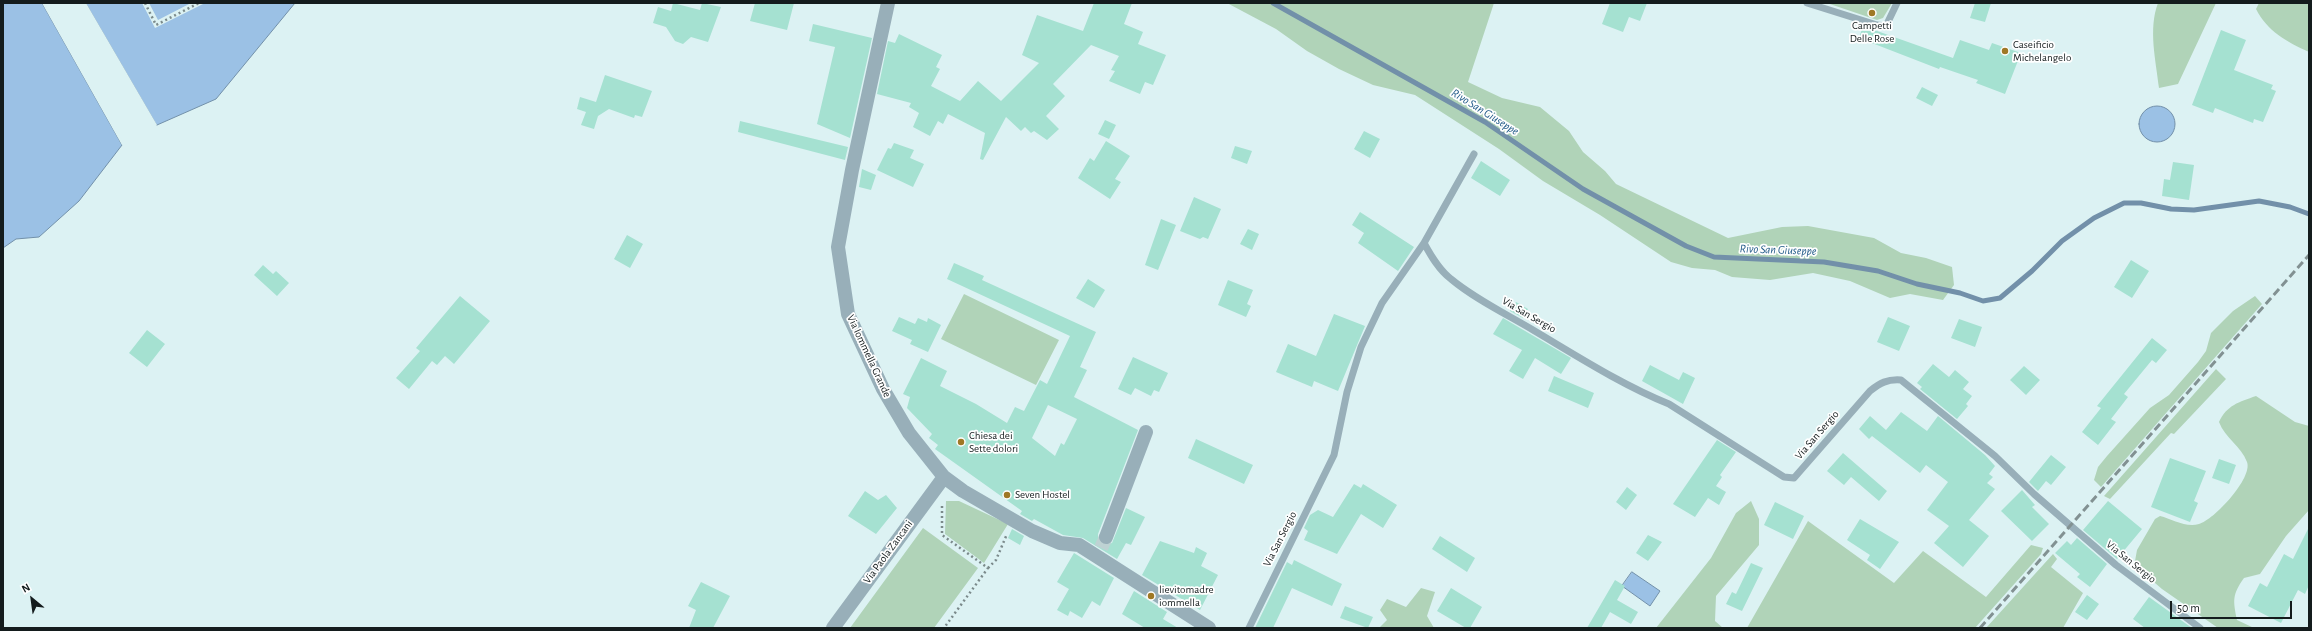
<!DOCTYPE html>
<html>
<head>
<meta charset="utf-8">
<style>
  body { margin:0 }
  #map { position:relative; width:2312px; height:631px; overflow:hidden; background:#dcf2f3; font-family:"Alegreya Sans",sans-serif }
  canvas { display:block }
  .frame { position:absolute; inset:0; border:4px solid #141c1d; pointer-events:none }
  .north { position:absolute; left:12px; top:579px; width:40px; height:40px; -webkit-text-stroke:3px #fff; paint-order:stroke; rotate:331deg; font-size:11px; font-weight:700; line-height:16px; text-align:center; color:#141c1d }
  .north::after { content:''; display:block; margin:auto; width:14px; height:18px; background:#141c1d; clip-path:polygon(50% 0,100% 100%,50% 72%,0 100%) }
  .scale { position:absolute; left:2170px; top:601px; width:122px; height:18px; box-sizing:border-box; border:2px solid #141c1d; border-top:0; padding-left:5px; font-size:12px; line-height:14px; white-space:nowrap; color:#141c1d; -webkit-text-stroke:3px #fff; paint-order:stroke }
</style>
</head>
<body>
<div id="map">
<canvas width="2312" height="631"></canvas>
<div class="frame"></div>
<div class="north">N</div>
<div class="scale">50 m</div>
</div>
<script>
const ctx = document.querySelector('canvas').getContext('2d');
ctx.lineJoin = 'round';
function fillPath(path, color) { ctx.fillStyle = color; ctx.fill(path, 'evenodd'); }
function trace(path, color, width, dash) { ctx.strokeStyle = color; ctx.lineWidth = width; ctx.lineCap = dash ? 'butt' : 'round'; ctx.setLineDash(dash || []); ctx.stroke(path); }
function label(font, color, halo, rows, align = 'center') {
  ctx.font = font + ' "Alegreya Sans",sans-serif'; ctx.lineWidth = 3.5; ctx.setLineDash([]); ctx.textBaseline = 'middle'; ctx.strokeStyle = halo; ctx.fillStyle = color; for (const [text, x, y, turn = 0] of rows) {
    ctx.save(); ctx.translate(x, y); ctx.rotate((+turn || 0) * Math.PI / 180); ctx.textAlign = isNaN(turn) ? turn : align; if (halo) ctx.strokeText(text, 0, 0); ctx.fillText(text, 0, 0); ctx.restore();
  }
}
fillPath(new Path2D(`
  M1227 3H1494L1468 82 1502 98 1540 107 1569 131 1583 152 1605 171 1616 184 1728 238 1782 227 1808 226 1874 238 1901 253 1926 258 1952 267 1954 285 1943 300 1910 294 1890 298 1850 281 1813 273 1770 280 1732 277 1715 270 1692 268 1671 262 1600 215 1543 181 1499 149 1415 95 1373 85 1339 69 1307 51 1276 29Z
  M1827 3H1892L1883 18 1877 20Z
  M2158 3H2216L2178 84 2159 88C2156 61 2148 29 2158 3Z
  M2259 3H2309V52C2287 42 2267 31 2256 9Z
  M964 294 1059 340 1036 385 941 339Z
  M2255 296 2262 304 2101 487 2094 480 2098 467 2107 456 2150 408 2169 395 2198 362 2206 351 2211 333 2233 311Z
  M2216 369 2226 379 2174 434 2171 433 2110 499 2104 496Z
  M2256 396 2295 422 2309 426V510L2286 536 2260 574 2244 578C2232 595 2233 600 2237 620L2254 628H2218L2162 589 2141 571 2135 561 2137 550 2155 519 2160 516C2172 519 2186 528 2199 524 2214 520 2253 478 2247 462 2241 446 2225 438 2219 422 2227 405 2239 402 2256 396Z
  M946 501H959L1008 524 984 563 945 534Z
  M1751 501 1759 519V545L1716 596 1715 621 1723 628H1656L1711 558 1736 513Z
  M1808 521 1894 583 1923 551 1986 597 2031 545 2043 548 2041 554 1975 628H1747Z
  M923 528 978 568 934 628H850Z
  M2053 554 2057 559 2051 567 2083 593 2063 628H1986Z
  M1421 588 1435 592 1427 616 1434 628H1379L1387 620 1380 610 1387 599 1406 607Z`), '#b0d3b8');
const water = new Path2D(`
  M3 3H42L122 145 79 201 39 237 16 239 3 248Z
  M86 3H295L216 99 157 125Z
  M2139 124a18 18 0 1 1 36 0a18 18 0 1 1-36 0Z
  M1632 572 1660 591 1650 606 1622 586Z`);
fillPath(water, '#9bc1e5');
trace(water, '#7290a9', 1);
fillPath(new Path2D(`
  M42 3H45L124 144 122 145Z
  M84 3H86L157 125 155 126Z
  M142 3H149L158 20 191 3H205L155 28Z`), '#dcf2f3');
trace(new Path2D(`
  M1273 3 1485 122 1583 189 1686 246 1714 257 1824 262 1878 271 1917 284 1960 293 1983 301 2000 298 2032 271 2062 241 2094 218 2124 203H2141L2171 209 2194 210 2259 201 2290 207 2309 214`), '#7290a9', 5);
fillPath(new Path2D(`
  M673 3 700 10 702 3 721 7 708 42 691 37 683 44 675 41 666 27 653 23 658 7 671 11Z
  M755 3H794L787 30 750 21Z
  M1094 3H1132L1124 24 1143 32 1138 44 1166 55 1153 85 1145 82 1140 94 1109 81 1115 71 1111 70 1119 56 1091 45 1053 84 1065 96 1046 116 1059 129 1047 140 1034 131 1031 133 1025 127 1021 131 1006 117 983 160 980 159 985 133 948 114 943 124 938 121 930 136 913 127 919 113 909 107 911 103 877 94 888 41 895 43 899 34 942 55 936 67 940 69 931 86 960 101 978 81 1001 101 1039 63 1022 55 1037 15 1083 31Z
  M1610 3H1647L1640 21 1629 17 1623 32 1602 24Z
  M1975 3H1991L1985 22 1970 18Z
  M813 24 872 38 850 138 817 124 835 47 809 41Z
  M1863 26 1953 58 1960 40 1989 50 1992 43 2021 53 2005 94 1976 83 1978 80 1940 67 1939 69 1859 38Z
  M2221 30 2246 40 2234 70 2273 85 2271 89 2276 91 2263 122 2254 119 2253 123 2215 108 2213 113 2192 105Z
  M605 75 652 91 642 117 635 115 634 118 609 109 598 116 594 129 581 125 586 112 577 109 580 97 596 102Z
  M1922 87 1938 95 1932 106 1916 98Z
  M1105 120 1116 125 1109 139 1098 134Z
  M740 121 848 147 845 160 738 132Z
  M1364 131 1380 139 1370 158 1354 149Z
  M1106 141 1130 156 1115 179 1121 182 1110 199 1078 178 1090 158 1094 161Z
  M894 143 914 150 910 158 924 164 913 187 877 170 888 148 891 149Z
  M1235 146 1252 151 1247 164 1231 158Z
  M1481 161 1510 180 1500 196 1471 178Z
  M2173 162 2194 165 2189 200 2162 196 2164 179 2170 180Z
  M862 169 876 175 871 190 859 187Z
  M1194 197 1221 209 1208 239 1203 237 1200 239 1180 231Z
  M1360 212 1414 247 1398 271 1358 243 1364 233 1352 225Z
  M1161 219 1176 225 1158 270 1145 265Z
  M1248 229 1259 234 1252 250 1240 244Z
  M627 235 643 244 630 268 614 259Z
  M2131 260 2149 271 2132 298 2114 287Z
  M954 263 984 276 982 280 1096 332 1080 367 1087 370 1074 397 1138 430 1098 534V539L1103 545 1112 543 1126 508 1145 517 1131 545 1126 543 1117 559 1083 538 1063 535 1034 519 1032 521 1020 514 1022 511 935 449 938 445 929 438 932 434 907 408 910 397 903 394 921 358 947 371 940 386 976 404 1007 423 1015 407 1024 411 1040 380 1047 384 1070 336 947 279ZM1048 405 1077 419 1064 445 1061 443 1055 456 1032 438Z
  M263 265 273 274 276 271 289 283 277 296 254 275Z
  M1088 279 1105 290 1094 308 1076 298Z
  M1228 280 1253 290 1247 304 1251 306 1246 317 1218 305Z
  M460 296 490 321 454 364 445 356 437 365 432 361 409 389 396 378 420 351 416 348Z
  M1516 302 1528 309 1523 318 1510 311Z
  M1334 314 1365 326 1338 391 1314 381 1312 387 1276 372 1288 344 1316 356Z
  M899 317 915 324 918 318 927 322 928 318 941 325 928 352 910 344 912 340 892 331Z
  M1888 317 1910 326 1899 351 1877 342Z
  M1503 318 1571 358 1561 374 1535 358 1523 379 1509 371 1522 350 1493 334Z
  M1959 319 1982 327 1975 347 1951 338Z
  M147 330 165 344 147 367 129 353Z
  M2152 338 2167 350 2156 363 2152 360 2124 394 2128 397 2111 419 2116 422 2098 445 2082 432 2101 408 2097 406Z
  M1133 357 1168 373 1159 392 1154 390 1151 396 1135 388 1131 395 1118 389Z
  M1933 364 1949 377 1955 370 1969 382 1963 389 1972 396 1966 404 1968 406 1957 419 1920 389 1922 387 1917 383Z
  M1650 365 1679 380 1683 372 1695 378 1683 404 1642 381Z
  M2024 366 2040 380 2026 395 2010 380Z
  M1554 376 1594 393 1588 408 1548 391Z
  M1901 412 1927 431 1938 416 1985 455 1995 466 1989 474 1993 477 1987 483 1995 489 1969 520 1989 536 1963 567 1934 543 1949 526 1927 510 1948 482 1926 465 1920 473 1872 436 1869 439 1859 429 1870 416 1886 430Z
  M1196 439 1253 465 1244 484 1188 458Z
  M1717 440 1736 452 1720 475 1722 477 1716 486 1726 492 1719 505 1708 498 1695 517 1673 504Z
  M1843 453 1887 491 1879 501 1851 477 1844 485 1827 471Z
  M2051 455 2066 467 2051 485 2046 481 2038 491 2029 482Z
  M2170 458 2206 471 2194 501 2198 503 2190 522 2151 507Z
  M2219 459 2236 465 2229 484 2212 478Z
  M1354 484 1361 488 1363 484 1397 505 1383 528 1361 514 1337 554 1304 540 1308 531 1304 528 1310 515 1318 510 1333 517Z
  M1627 487 1637 495 1626 510 1616 502Z
  M2022 490 2035 505 2032 507 2049 524 2032 541 2001 511Z
  M865 491 878 500 886 495 897 508 876 534 848 516Z
  M2108 501 2142 529 2117 559 2083 530Z
  M1775 502 1804 516 1793 539 1764 525Z
  M1860 519 1899 542 1880 569 1867 560 1870 555 1847 540Z
  M2309 527V585L2305 594 2298 590 2281 623 2248 606 2260 583 2267 587 2284 554 2293 559Z
  M1012 529 1024 536 1020 545 1008 538Z
  M1648 535 1662 542 1648 561 1636 553Z
  M1440 536 1475 558 1467 572 1432 549Z
  M2077 538 2107 564 2090 587 2077 577 2080 574 2055 553 2067 541 2071 545Z
  M1160 541 1194 553 1196 547 1207 553 1201 566 1218 575 1200 610 1142 575Z
  M1074 553 1114 578 1100 606 1092 601 1082 618 1070 611 1068 616 1057 610 1069 589 1057 582Z
  M1294 560 1342 584 1332 606 1292 588 1273 628H1255L1287 562 1292 565Z
  M1751 563 1763 568 1742 611 1726 604 1732 592 1736 594Z
  M1615 580 1625 586 1617 600 1638 612 1631 624 1610 612 1601 628H1587Z
  M701 582 730 596 713 628H689L696 610 688 606Z
  M1451 588 1482 607 1470 628H1466L1437 611Z
  M1134 591 1167 612 1163 619 1178 628H1145L1122 614Z
  M2087 595 2099 604 2087 620 2075 612Z
  M2149 597 2185 623 2192 628H2145L2133 619Z
  M1345 606 1373 617 1368 628 1340 618Z`), '#a5e1d1');
trace(new Path2D(`
  M1101 548 1106 537`), '#bed2d3', 14, [14, 7]);
trace(new Path2D(`
  M145 3 156 25 199 3
  M942 506V535L988 568 944 628
  M988 568 996 560 1007 534`), '#7b8a8b', 2.5, [2, 3]);
trace(new Path2D(`
  M1807 3 1877 25 1886 26 1897 3
  M1424 243 1474 154
  M1249 628 1334 455 1347 392 1361 347 1382 303 1424 243C1431 256 1439 270 1451 279 1475 299 1506 314 1533 330 1577 356 1622 385 1669 404L1784 477 1794 478 1870 391C1880 383 1887 379 1901 380L1995 456 2034 494 2116 565 2200 628`), '#98afb9', 7);
trace(new Path2D(`
  M888 3 852 170 838 247 848 314 883 389 909 433 944 477 963 491 1032 531 1060 543 1079 545 1209 628
  M1106 537 1146 432
  M833 628 944 477`), '#98afb9', 14);
trace(new Path2D(`
  M1980 628 2309 255`), '#829192', 3, [8, 4]);
for (const [x, y, r, color] of [
  [1872,13,4,"#9f7825"],
  [2005,51,4,"#9f7825"],
  [961,442,4,"#9f7825"],
  [1007,495,4,"#9f7825"],
  [1151,596,4,"#9f7825"]
]) { const dot = new Path2D(); dot.arc(x, y, r, 0, 2 * Math.PI); ctx.fillStyle = color; ctx.fill(dot); trace(dot, '#fff', 1.5); }
label('11px', '#141c1d', '#fff', [
  ["Campetti",1872,26,"center"],
  ["Delle Rose",1872,39,"center"],
  ["Caseificio",2013,45],
  ["Michelangelo",2013,58],
  ["Chiesa dei",969,436],
  ["Sette dolori",969,449],
  ["Seven Hostel",1015,495],
  ["lievitomadre",1159,590],
  ["iommella",1159,603]
], 'left');
label('11px', '#141c1d', '#fff', [
  ["Via San Sergio",1529,315,30],
  ["Via Iommella Grande",869,356,65],
  ["Via San Sergio",1817,435,-49],
  ["Via San Sergio",1280,539,-63],
  ["Via Paola Zancani",888,552,-54],
  ["Via San Sergio",2131,562,39]
]);
label('italic 12px', '#225b89', '#fff', [
  ["Rivo San Giuseppe",1485,112,32],
  ["Rivo San Giuseppe",1778,250,2]
]);
</script>
</body>
</html>
